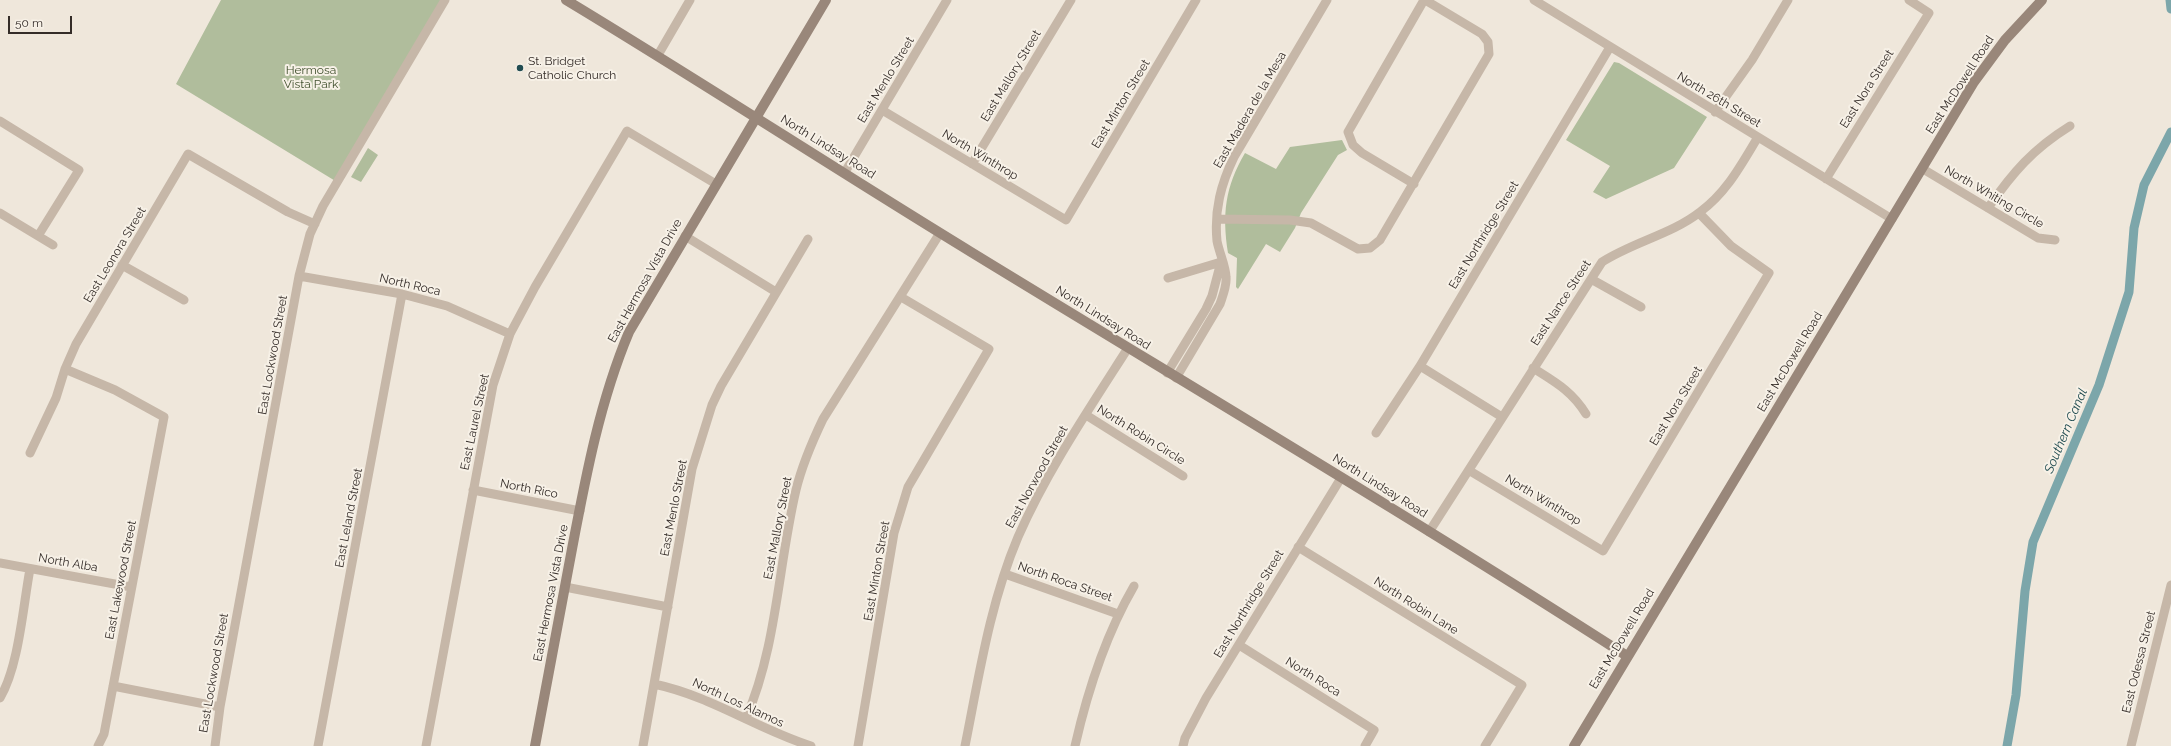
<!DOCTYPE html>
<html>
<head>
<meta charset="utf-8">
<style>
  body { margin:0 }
  #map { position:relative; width:2171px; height:746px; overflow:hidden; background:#efe7db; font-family:Raleway,sans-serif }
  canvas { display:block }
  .scale { position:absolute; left:8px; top:16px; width:64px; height:18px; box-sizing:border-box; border:2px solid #342c28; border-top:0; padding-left:5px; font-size:12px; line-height:14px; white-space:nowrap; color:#342c28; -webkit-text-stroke:3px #f7f1e7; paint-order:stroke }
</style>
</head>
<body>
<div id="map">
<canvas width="2171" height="746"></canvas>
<div class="scale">50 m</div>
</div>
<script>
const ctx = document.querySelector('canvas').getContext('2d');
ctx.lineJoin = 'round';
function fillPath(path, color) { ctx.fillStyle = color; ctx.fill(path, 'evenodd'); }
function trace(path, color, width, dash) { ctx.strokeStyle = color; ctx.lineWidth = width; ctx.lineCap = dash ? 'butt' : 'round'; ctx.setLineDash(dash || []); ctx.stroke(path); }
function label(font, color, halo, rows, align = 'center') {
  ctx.font = font + ' Raleway,sans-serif'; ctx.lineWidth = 4; ctx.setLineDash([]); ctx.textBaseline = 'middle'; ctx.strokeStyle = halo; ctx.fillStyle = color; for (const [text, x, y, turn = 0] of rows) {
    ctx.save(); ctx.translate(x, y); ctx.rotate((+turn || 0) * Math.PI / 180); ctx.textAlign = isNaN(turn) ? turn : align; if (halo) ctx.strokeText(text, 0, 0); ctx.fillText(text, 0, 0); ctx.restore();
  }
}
fillPath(new Path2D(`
  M221 0H445L337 182 176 84Z
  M1614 62 1619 63 1707 117 1674 168 1606 199 1593 192 1610 166 1566 140Z
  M1342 140 1347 150 1338 155 1301 213 1295 228 1280 252 1266 244 1238 289 1236 287 1237 258 1228 253C1222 214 1225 187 1245 153L1276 169 1290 147Z
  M368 148 378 155 361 182 351 177Z`), '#b0bd9c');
trace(new Path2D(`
  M2170 0 2171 9
  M2007 746 2016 695 2025 591 2033 542 2099 385 2129 292 2134 228 2144 185 2171 132`), '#7ca6aa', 9);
trace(new Path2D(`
  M1534 0 1892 219
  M658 55 690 0
  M882 110 1066 220 1196 0
  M1715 112 1752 60 1788 0
  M0 121 79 170 38 236
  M972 164 1071 0
  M1923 169 2038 238 2055 240
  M845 172 947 0
  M1826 179 1929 13 1909 0
  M1414 184 1362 153 1353 145 1348 132 1424 0
  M1988 208C2013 172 2033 149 2070 126
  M0 213 53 245
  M1217 219 1290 220 1311 223 1358 249 1370 248 1380 240 1489 54 1488 42 1482 34 1425 0
  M685 236 776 292
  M122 265 184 300
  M299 276 402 294 447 306 510 334
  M1168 278 1221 262
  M1591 279 1641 307
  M1420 366 1502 417
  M1533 368C1555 382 1572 391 1586 414
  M65 369 115 390 164 417 104 734 98 746
  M1167 373 1206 309 1212 296 1221 262
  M1176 378 1220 304C1223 295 1227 286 1226 277 1226 267 1219 252 1217 241 1214 210 1221 184 1234 157L1327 0
  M1086 415 1183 476
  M1376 433 1420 366 1610 47
  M30 453 56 398 65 369 76 344 188 154 288 212 315 224
  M1470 471 1603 551 1769 273 1731 246 1699 213
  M473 490 580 511
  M1429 532 1602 262C1633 242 1672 234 1700 212 1727 192 1741 165 1758 137
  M1298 547 1522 685 1485 746
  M0 563 131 587
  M1005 574 1118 614
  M565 587 668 607
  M1239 645 1374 730 1365 746
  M654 684C711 696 757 729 811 746
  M113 686 220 707
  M0 698C19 666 23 606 30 569
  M746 718C777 647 778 566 796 490 802 465 812 442 823 419L940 233
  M215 746 220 707 299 276 310 234 323 206 445 0
  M318 746 402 294
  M426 746 493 385 510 334 535 287 627 131 716 184
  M643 746 692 469 712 405 721 386 808 239
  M858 746 894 533 908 487 989 349 901 297
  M965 746C979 676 990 603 1018 537 1047 471 1089 409 1128 348
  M1075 746C1088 689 1105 636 1134 586
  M1183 746 1185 738 1206 698 1341 478
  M2131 746 2171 585`), '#c6b7a8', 9);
trace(new Path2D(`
  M566 0C702 82 835 169 971 252 1190 386 1411 517 1627 656
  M535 746C548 680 560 614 572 549 586 475 600 401 629 332L826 0
  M1574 746 1974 82 2005 40 2042 0`), '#99877a', 10);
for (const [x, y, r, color] of [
  [520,68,4,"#214c51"]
]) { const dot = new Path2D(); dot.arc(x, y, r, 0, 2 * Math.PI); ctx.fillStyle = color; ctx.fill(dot); trace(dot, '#f7f1e7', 1.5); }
label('12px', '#342c28', '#f7f1e7', [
  ["St. Bridget",528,61],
  ["Catholic Church",528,75]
], 'left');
label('12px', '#41502e', '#f7f1e7', [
  ["Hermosa",311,70],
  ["Vista Park",311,84]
]);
label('12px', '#342c28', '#f7f1e7', [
  ["East Mallory Street",1011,76,-59],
  ["East Menlo Street",886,80,-59],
  ["East McDowell Road",1960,85,-57],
  ["East Nora Street",1867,89,-58],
  ["North 26th Street",1719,100,31],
  ["East Minton Street",1121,104,-59],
  ["East Madera de la Mesa",1250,110,-60],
  ["North Lindsay Road",828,147,32],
  ["North Winthrop",980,155,31],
  ["North Whiting Circle",1994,197,30],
  ["East Northridge Street",1484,235,-59],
  ["East Leonora Street",115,255,-59],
  ["East Hermosa Vista Drive",645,281,-61],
  ["North Roca",410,285,13],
  ["East Nance Street",1561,303,-57],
  ["North Lindsay Road",1103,318,32],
  ["East Lockwood Street",273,355,-80],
  ["East McDowell Road",1790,362,-59],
  ["East Nora Street",1676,406,-59],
  ["East Laurel Street",475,422,-78],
  ["North Robin Circle",1141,435,32],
  ["East Norwood Street",1037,477,-61],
  ["North Lindsay Road",1380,486,32],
  ["North Rico",529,489,11],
  ["North Winthrop",1543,500,31],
  ["East Menlo Street",674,508,-79],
  ["East Leland Street",349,518,-79],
  ["East Mallory Street",778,528,-79],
  ["North Alba",68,563,10],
  ["East Minton Street",877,571,-80],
  ["East Lakewood Street",121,580,-79],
  ["North Roca Street",1065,582,19],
  ["East Hermosa Vista Drive",551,593,-79],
  ["East Northridge Street",1249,604,-59],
  ["North Robin Lane",1416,606,32],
  ["East McDowell Road",1622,639,-59],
  ["East Odessa Street",2139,662,-76],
  ["East Lockwood Street",214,673,-80],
  ["North Roca",1313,677,32],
  ["North Los Alamos",738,703,25]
]);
label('italic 13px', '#214c51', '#f7f1e7', [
  ["Southern Canal",2066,431,-67]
]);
</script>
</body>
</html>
